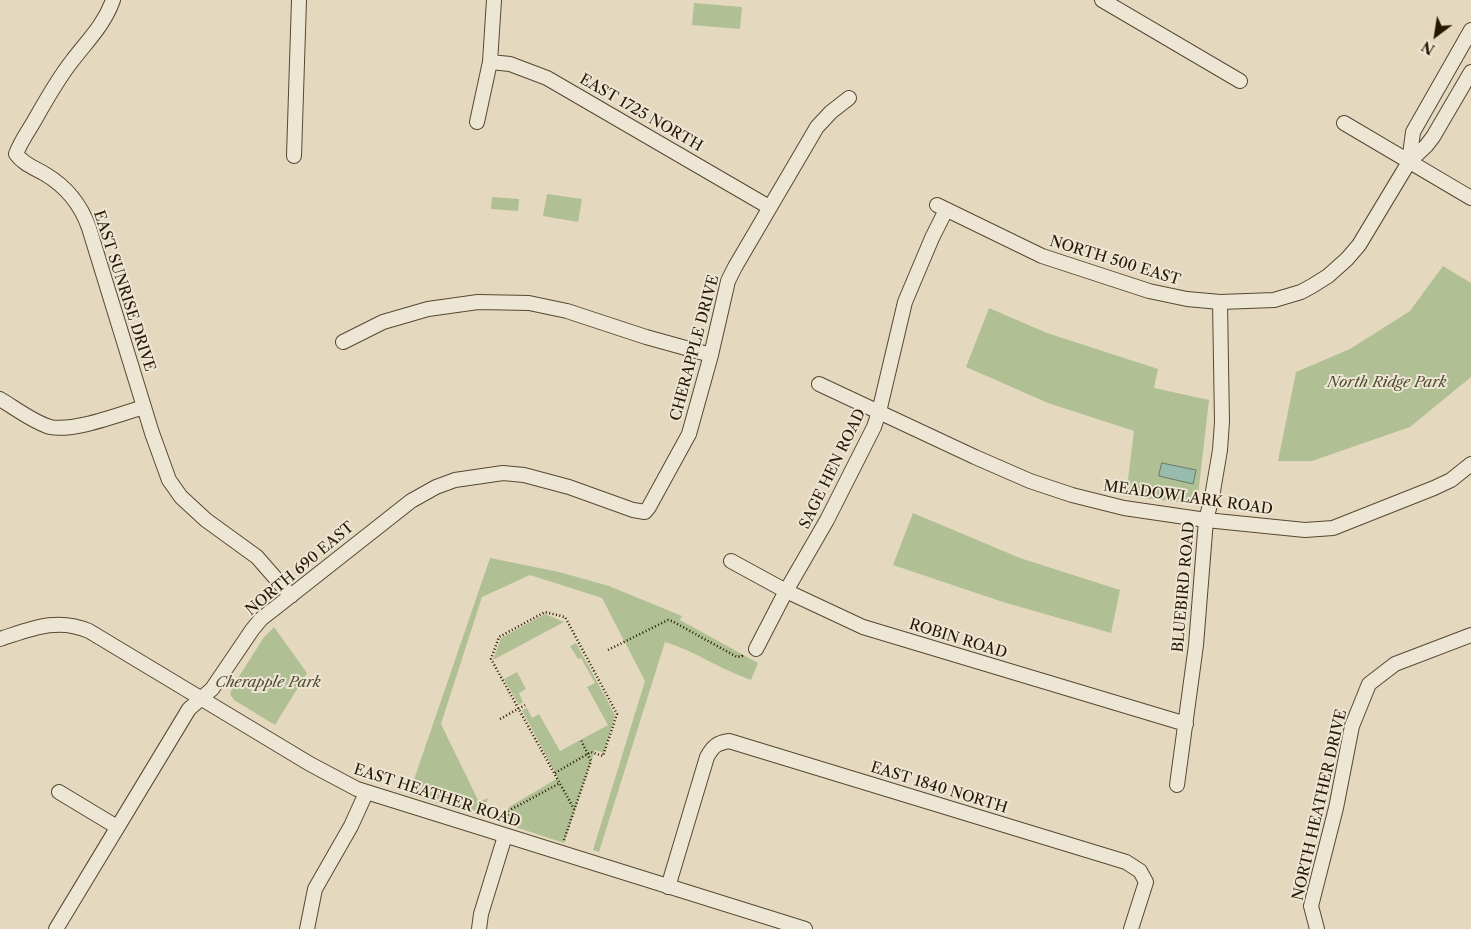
<!DOCTYPE html>
<html>
<head>
<meta charset="utf-8">
<style>
  body { margin:0 }
  #map { position:relative; width:1471px; height:929px; overflow:hidden; background:#e4d9bf; font-family:"Libre Caslon Text",serif }
  canvas { display:block }
  .north { position:absolute; left:1411px; top:10px; width:50px; height:50px; -webkit-text-stroke:4px #ede6d5; paint-order:stroke; rotate:211deg; font-size:14px; font-weight:700; line-height:20px; text-align:center; color:#271702 }
  .north::after { content:''; display:block; margin:auto; width:18px; height:22px; background:#271702; clip-path:polygon(50% 0,100% 100%,50% 72%,0 100%) }
</style>
</head>
<body>
<div id="map">
<canvas width="1471" height="929"></canvas>
<div class="north">N</div>
</div>
<script>
const ctx = document.querySelector('canvas').getContext('2d');
ctx.lineJoin = 'round';
function fillPath(path, color) { ctx.fillStyle = color; ctx.fill(path, 'evenodd'); }
function trace(path, color, width, dash) { ctx.strokeStyle = color; ctx.lineWidth = width; ctx.lineCap = dash ? 'butt' : 'round'; ctx.setLineDash(dash || []); ctx.stroke(path); }
function label(font, color, halo, rows, align = 'center') {
  ctx.font = font + ' "Libre Caslon Text",serif'; ctx.lineWidth = 4; ctx.setLineDash([]); ctx.textBaseline = 'middle'; ctx.strokeStyle = halo; ctx.fillStyle = color; for (const [text, x, y, turn = 0] of rows) {
    ctx.save(); ctx.translate(x, y); ctx.rotate((+turn || 0) * Math.PI / 180); ctx.textAlign = isNaN(turn) ? turn : align; if (halo) ctx.strokeText(text, 0, 0); ctx.fillText(text, 0, 0); ctx.restore();
  }
}
fillPath(new Path2D(`
  M694 3 742 7 740 29 692 25Z
  M547 194 582 199 578 222 543 216Z
  M492 197 519 199 518 211 491 209Z
  M1443 266 1471 283V377L1410 427 1312 461H1278L1296 372 1350 349 1410 311Z
  M989 308 1047 333 1158 369 1154 388 1209 400 1197 504 1126 496 1134 431 1048 403 966 367Z
  M913 513 1020 558 1120 590 1111 633 1003 602 893 565Z
  M490 558 559 572 609 586 682 616 680 620 758 663 751 680C721 670 695 651 665 642L599 852 593 850 645 681 602 598 530 575 482 597 441 724 479 802 488 798 482 817 409 794Z
  M545 614 564 622 493 660 501 638Z
  M274 627 307 673 275 725 234 700 230 694 233 686 264 637Z
  M576 643 615 715 604 753 595 750 564 843 503 823 509 807 558 778 522 710 527 708 532 718 539 714 560 751 608 725 587 687 595 683 581 658 578 659 570 646Z
  M517 672 526 689 519 693 523 702 519 705 504 679Z`), '#b1c094');
const water = new Path2D(`
  M1162 463 1196 470 1193 484 1159 476Z`);
fillPath(water, '#97bbac');
trace(water, '#6a7968', 1);
const minor = new Path2D(`
  M113 0C104 25 88 40 72 61 57 80 45 102 33 123 27 133 20 143 16 154 23 164 35 168 45 174 67 187 81 205 89 228L152 433 169 480 181 497 206 520 257 557 291 596
  M1102 0 1240 81
  M490 62 510 64 547 78 769 207
  M477 122 490 62 494 0
  M1344 123 1471 198
  M294 156 299 0
  M1409 162 1413 132 1471 30
  M937 205 1042 256 1149 291 1187 299 1220 302 1274 300 1301 292 1312 286 1328 276 1347 259 1359 245 1409 162 1426 146 1433 137 1471 72
  M343 342 383 322 428 309 478 302 529 303 567 311 646 337 711 355
  M819 384 975 457 1030 481 1072 495 1124 508 1206 520 1305 530 1333 528 1434 488 1451 480 1471 464
  M0 399C15 408 33 422 50 427 74 432 120 414 144 407
  M731 561 786 591 863 627 1186 724
  M0 639C31 629 57 617 89 631L310 764 357 789 805 929
  M756 649 786 591 827 520 874 427 879 412 905 302 932 238 946 210
  M1177 785 1196 645 1206 520 1212 497 1220 450 1222 422 1220 302
  M59 792 117 827
  M668 887 707 757C713 746 717 743 729 741L1126 862 1140 871 1146 882 1131 929
  M56 929 189 709 212 689 252 630 261 619 279 605 411 501 436 487 455 480 503 473 524 475 569 487 633 510 645 512 649 507 689 434 711 355 728 281 735 267 817 127 831 112 849 98
  M307 929 315 889 351 826 366 793
  M479 929 481 914 505 836
  M1317 929 1311 906 1336 808 1352 726 1369 684 1395 664 1471 635`);
trace(minor, '#564831', 16);
trace(new Path2D(`
  M608 650 668 620 672 621 737 657 742 656 743 653
  M500 719 525 705
  M555 773 591 752 603 756 617 714 565 617 545 612 499 637 491 659 574 809
  M506 822 510 810 560 783
  M564 840 591 761 581 740`), '#271702', 2.5, [1, 2.5]);
trace(minor, '#ede6d5', 14);
label('15px', '#271702', '#ede6d5', [
  ["EAST 1725 NORTH",641,113,30],
  ["NORTH 500 EAST",1115,261,17],
  ["EAST SUNRISE DRIVE",124,291,72],
  ["CHERAPPLE DRIVE",695,348,-75],
  ["SAGE HEN ROAD",833,469,-64],
  ["MEADOWLARK ROAD",1188,498,8],
  ["NORTH 690 EAST",300,569,-40],
  ["BLUEBIRD ROAD",1184,587,-85],
  ["ROBIN ROAD",958,639,17],
  ["EAST 1840 NORTH",939,788,17],
  ["EAST HEATHER ROAD",437,796,18],
  ["NORTH HEATHER DRIVE",1320,805,-77]
]);
label('italic 15px', '#504a2e', '#ede6d5', [
  ["North Ridge Park",1387,383],
  ["Cherapple Park",268,683]
]);
</script>
</body>
</html>
